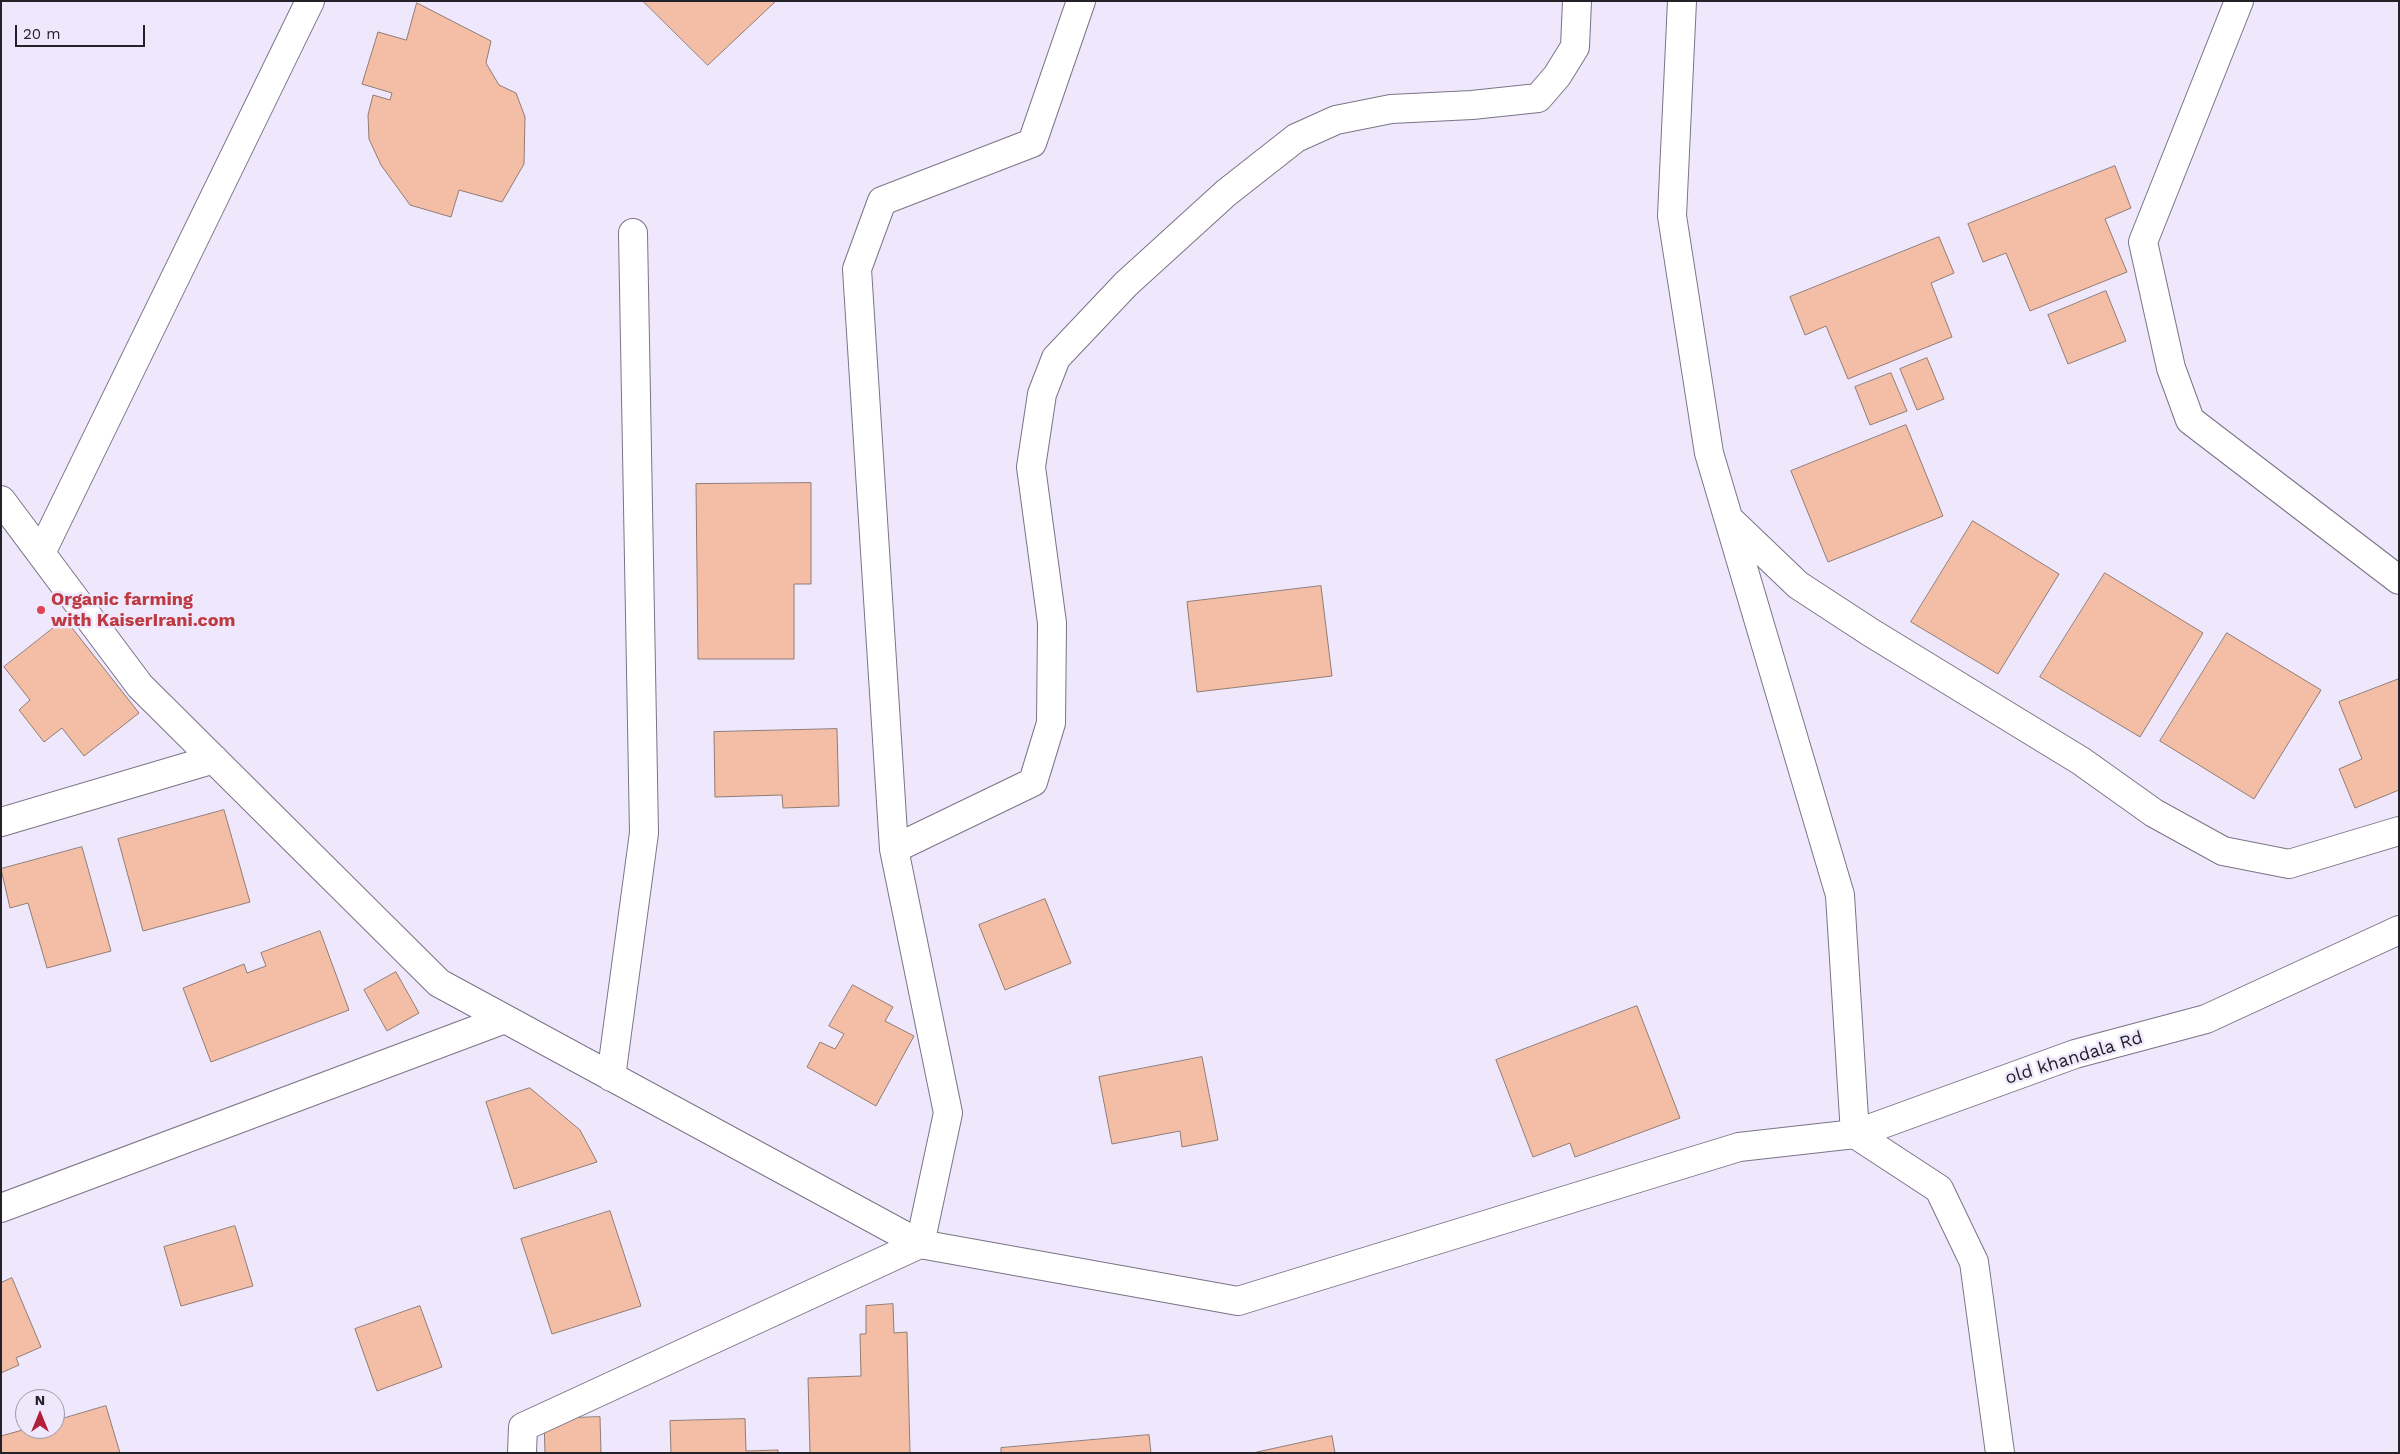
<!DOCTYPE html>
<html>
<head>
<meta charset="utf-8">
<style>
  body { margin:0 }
  #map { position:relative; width:2400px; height:1454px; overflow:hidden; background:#efe8fc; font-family:"Work Sans",sans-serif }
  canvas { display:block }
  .frame { position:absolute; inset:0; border:2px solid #242229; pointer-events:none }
  .north { position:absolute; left:15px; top:1389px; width:50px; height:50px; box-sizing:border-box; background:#efe8fc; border:1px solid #9e99a8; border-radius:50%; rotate:0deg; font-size:14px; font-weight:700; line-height:20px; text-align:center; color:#242229 }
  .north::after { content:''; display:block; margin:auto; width:18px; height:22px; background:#b21f3a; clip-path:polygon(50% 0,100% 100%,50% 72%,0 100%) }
  .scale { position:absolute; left:15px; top:25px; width:130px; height:22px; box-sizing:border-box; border:2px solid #242229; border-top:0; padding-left:6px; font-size:15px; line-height:18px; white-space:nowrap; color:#242229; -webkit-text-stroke:4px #efe8fc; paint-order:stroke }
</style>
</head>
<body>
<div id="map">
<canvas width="2400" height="1454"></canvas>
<div class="frame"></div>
<div class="north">N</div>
<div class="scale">20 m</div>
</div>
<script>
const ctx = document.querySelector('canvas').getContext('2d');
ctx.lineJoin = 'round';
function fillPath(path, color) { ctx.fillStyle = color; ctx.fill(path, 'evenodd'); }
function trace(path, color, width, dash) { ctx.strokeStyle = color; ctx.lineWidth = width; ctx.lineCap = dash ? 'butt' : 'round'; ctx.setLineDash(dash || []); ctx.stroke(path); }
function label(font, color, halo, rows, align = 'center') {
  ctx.font = font + ' "Work Sans",sans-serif'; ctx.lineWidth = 5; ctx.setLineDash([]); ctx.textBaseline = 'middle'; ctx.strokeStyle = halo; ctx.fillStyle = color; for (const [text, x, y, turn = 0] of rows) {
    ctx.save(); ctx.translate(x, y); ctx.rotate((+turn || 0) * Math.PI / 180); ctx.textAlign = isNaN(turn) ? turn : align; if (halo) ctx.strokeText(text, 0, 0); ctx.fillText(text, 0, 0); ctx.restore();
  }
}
const building = new Path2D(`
  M643 1H776L708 65Z
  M417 3 491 41 486 63 499 85 516 93 525 117 524 164 502 202 459 190 451 217 410 205 381 165 369 139 368 115 373 95 390 100 392 93 362 84 378 32 406 40Z
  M2115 166 2131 208 2105 219 2127 272 2030 311 2006 253 1983 262 1968 224Z
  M1939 237 1954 273 1931 283 1952 337 1848 379 1826 326 1805 335 1790 297Z
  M2106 291 2126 341 2068 364 2048 315Z
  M1927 358 1944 399 1917 410 1900 369Z
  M1891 373 1907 411 1870 425 1855 387Z
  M1906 425 1943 516 1828 562 1791 471Z
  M811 483V584H794V659H698L696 484Z
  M1973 521 2059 574 1998 674 1911 622Z
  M2105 573 2203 633 2140 737 2040 677Z
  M1321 586 1332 676 1197 692 1187 602Z
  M65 619 139 713 84 756 62 728 44 742 19 710 30 700 4 667Z
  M2227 633 2321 690 2254 799 2160 741Z
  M2399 679V790L2355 808 2339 769 2362 759 2339 702Z
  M837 729 839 806 783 808 782 795 715 797 714 732Z
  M224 810 250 902 143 931 118 839Z
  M82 847 111 951 47 968 28 903 10 908 1 869Z
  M1045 899 1071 963 1005 990 979 925Z
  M320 931 349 1010 211 1062 183 988 244 964 247 973 266 966 261 953Z
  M396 972 419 1013 387 1031 364 990Z
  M853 985 893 1007 885 1021 914 1036 876 1106 807 1067 820 1042 835 1049 844 1034 829 1026Z
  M1637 1006 1680 1118 1575 1157 1570 1143 1533 1157 1496 1060Z
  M1202 1057 1218 1140 1182 1147 1180 1131 1112 1144 1099 1077Z
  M530 1088 580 1130 597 1162 514 1189 486 1102Z
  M610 1211 641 1306 552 1334 521 1239Z
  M235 1226 253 1286 181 1306 164 1247Z
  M12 1278 41 1347 16 1358 19 1365 1 1373V1283Z
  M893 1304 894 1333 907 1332 910 1453H810L808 1378 861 1376 860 1334H866V1306Z
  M420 1306 442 1367 377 1391 355 1329Z
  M106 1406 120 1453H1V1436L26 1429H55V1421Z
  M600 1417 601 1453H545L544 1419Z
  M745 1419 746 1451 778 1450V1453H671L670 1421Z
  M1149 1435 1151 1453H1001V1448Z
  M1332 1436 1335 1453H1253Z`);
fillPath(building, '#f3bda6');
trace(building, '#917c74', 1);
const minor = new Path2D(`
  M1682 1 1672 216 1709 453 1840 895 1855 1134 1939 1189 1974 1262 2000 1453
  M2239 1 2143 242 2171 368 2190 420 2399 580
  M1 500 140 686 439 983 920 1244 1238 1301 1739 1147 1855 1134 2075 1054 2206 1019 2399 930
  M1729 519 1798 585 1870 632 2081 761 2154 813 2223 851 2289 864 2399 831
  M41 553 310 1
  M1 822 214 759
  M894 849 1033 782 1051 723 1052 623 1031 467 1042 394 1056 358 1126 284 1226 193 1296 138 1336 120 1391 109 1472 105 1538 98 1557 76 1575 47 1577 1
  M611 1077 644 833 633 233
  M1 1208 505 1019
  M522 1453 523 1427 920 1244 948 1113 894 849 857 269 882 201 1032 143 1081 1`);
trace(minor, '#7a7486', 30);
trace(minor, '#fff', 28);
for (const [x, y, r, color] of [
  [41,610,5,"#e0444e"]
]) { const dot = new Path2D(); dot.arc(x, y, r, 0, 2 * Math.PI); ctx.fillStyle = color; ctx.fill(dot); trace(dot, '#efe8fc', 2); }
label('bold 18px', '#be3a42', '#efe8fc', [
  ["Organic farming",51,600],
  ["with KaiserIrani.com",51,621]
], 'left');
label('18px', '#242229', '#efe8fc', [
  ["old khandala Rd",2074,1058,-17]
]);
</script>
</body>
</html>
